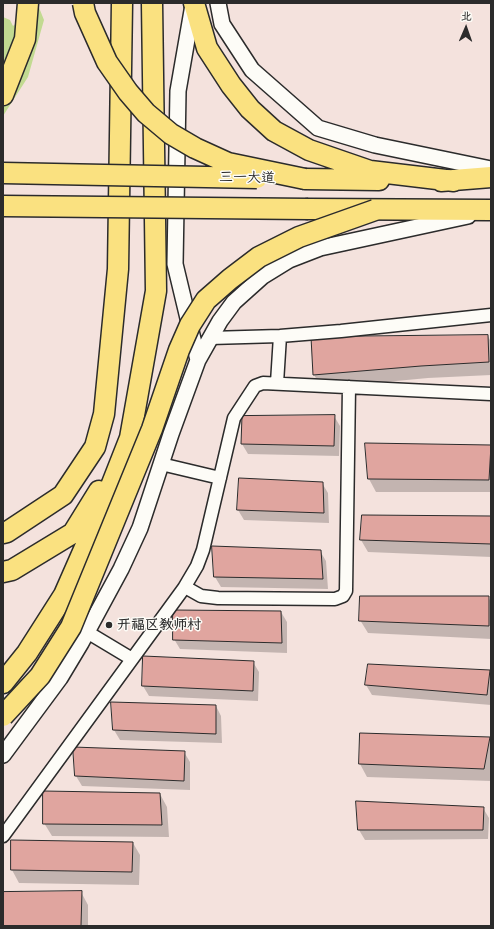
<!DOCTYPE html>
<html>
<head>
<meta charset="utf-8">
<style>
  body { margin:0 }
  #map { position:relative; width:494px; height:929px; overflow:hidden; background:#f4e2dd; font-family:"Playpen Sans","LXGW WenKai TC",sans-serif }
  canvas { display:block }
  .frame { position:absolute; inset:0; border:4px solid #2b2b2b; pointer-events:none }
  .north { position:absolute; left:446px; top:8px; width:40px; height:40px; -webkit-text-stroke:3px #fdfcf7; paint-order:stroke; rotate:2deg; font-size:11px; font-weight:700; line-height:16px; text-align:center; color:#2b2b2b }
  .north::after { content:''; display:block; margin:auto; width:14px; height:18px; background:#2b2b2b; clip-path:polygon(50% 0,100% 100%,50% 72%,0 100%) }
</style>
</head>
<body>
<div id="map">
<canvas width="494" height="929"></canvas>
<div class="frame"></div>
<div class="north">北</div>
</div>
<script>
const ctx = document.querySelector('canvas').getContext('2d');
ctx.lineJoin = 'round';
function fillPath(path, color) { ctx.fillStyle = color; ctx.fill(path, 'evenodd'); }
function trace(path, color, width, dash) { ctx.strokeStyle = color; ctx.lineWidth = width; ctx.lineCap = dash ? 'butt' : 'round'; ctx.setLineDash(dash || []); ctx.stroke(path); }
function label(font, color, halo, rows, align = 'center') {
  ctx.font = font + ' "Playpen Sans","LXGW WenKai TC",sans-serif'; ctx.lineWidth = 3; ctx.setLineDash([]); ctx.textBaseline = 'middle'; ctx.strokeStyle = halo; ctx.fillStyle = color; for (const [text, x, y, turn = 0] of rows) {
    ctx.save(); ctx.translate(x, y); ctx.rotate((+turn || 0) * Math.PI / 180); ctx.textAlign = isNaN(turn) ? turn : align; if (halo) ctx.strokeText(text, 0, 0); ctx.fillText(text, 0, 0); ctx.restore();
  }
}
fillPath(new Path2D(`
  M38 5 44 20 28 77 3 116V17L10 20 13 26Z`), '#c2da91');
fillPath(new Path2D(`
  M488 336 491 342V375L428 378 322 388 314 375 312 338Z
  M334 416 340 426 339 456 248 454 242 444Z
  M366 444 491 446V492H376L369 479Z
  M322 483 328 493 329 523 244 520 238 510Z
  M491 517V557L368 552 361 540Z
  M320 551 326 561 328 589 221 587 215 577Z
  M488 597 491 602V639L368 633 360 620Z
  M281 612 287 622V653L180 649 174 639Z
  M253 662 259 672 258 701 149 696 143 686Z
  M489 671 491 674V705L372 695 366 685Z
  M216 706 221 716 222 743 120 740 114 730Z
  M490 738 491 740V781L367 777 360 764Z
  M184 752 190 762V790L82 786 76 776Z
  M160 794 167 807 169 837 52 836 44 823Z
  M483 808 489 818 488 839 365 840 359 830Z
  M133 843 140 855 139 885 19 883 12 870Z
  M81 892 88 905V926H3V893Z`), '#0003');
const building = new Path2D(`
  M488 335 489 362 421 366 313 375 311 337Z
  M335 415 334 446 241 444 242 416Z
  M365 443 491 445 489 480 368 479Z
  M239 478 323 482 324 513 237 510Z
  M362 515 491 516V544L360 540Z
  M212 546 321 550 323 579 214 577Z
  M360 596H489V626L359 621Z
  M173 610 281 611 282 643 173 640Z
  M143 656 254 661 253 691 142 686Z
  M368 664 490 670 487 695 365 685Z
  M111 702 216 705V734L113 730Z
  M360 733 490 737 484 769 359 764Z
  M73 747 185 751 184 781 75 776Z
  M43 791 160 793 162 825 43 824Z
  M356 801 484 807 483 830H358Z
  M11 840 133 842 132 872 11 870Z
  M82 891 81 926H3V892Z`);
fillPath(building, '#e0a59f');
trace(building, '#2b2b2b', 1);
const minor = new Path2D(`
  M210 338 280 336 341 331 491 315
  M277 383 280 336
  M161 464 220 478
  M185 587 201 596 218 598 335 599 343 596 346 591 349 387
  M87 632 132 659
  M3 836 184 588 197 566 203 550 234 418 255 386 263 383 491 394`);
const tertiary = new Path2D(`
  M218 3 222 24 252 70 318 128 375 145 491 169
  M193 5 178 91 175 264 198 360
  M3 755 60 678 81 643 121 569 140 528 171 434 198 360 220 321 234 302 263 276 289 260 320 248 468 216`);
const trunk = new Path2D(`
  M194 3 207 48 231 85 250 109 274 131 309 150 370 171 454 181
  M3 95 25 39 28 3
  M305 179 379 180
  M441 181 491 177
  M308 209 491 210
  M3 533 7 532 63 495 95 447 104 414 118 269 122 3
  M3 572 12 570 73 533 99 491
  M3 683 27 653 64 595 104 504 130 438 156 291 152 3`);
trace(minor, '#2b2b2b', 15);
trace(tertiary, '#2b2b2b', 18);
trace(trunk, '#2b2b2b', 23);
trace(minor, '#fdfcf7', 12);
trace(tertiary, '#fdfcf7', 15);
trace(trunk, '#fae180', 20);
const trunkBridge = new Path2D(`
  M83 3 85 13 107 62 128 92 146 113 171 134 195 148 228 163 305 179
  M3 173 257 178
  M3 206 308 209
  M3 716 40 676 71 627 152 429 179 350 190 325 206 300 230 279 259 257 299 237 375 210`);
trace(trunkBridge, '#2b2b2b', 23, []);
trace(trunkBridge, '#fae180', 20);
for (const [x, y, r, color] of [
  [109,625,4,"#2b2b2b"]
]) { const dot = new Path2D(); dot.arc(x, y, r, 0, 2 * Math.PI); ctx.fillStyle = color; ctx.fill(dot); trace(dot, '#fdfcf7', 1.5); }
label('14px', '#2b2b2b', '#fdfcf7', [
  ["三一大道",247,178,1]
]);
label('bold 14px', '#2b2b2b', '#fdfcf7', [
  ["开福区教师村",117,625]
], 'left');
</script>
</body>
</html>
